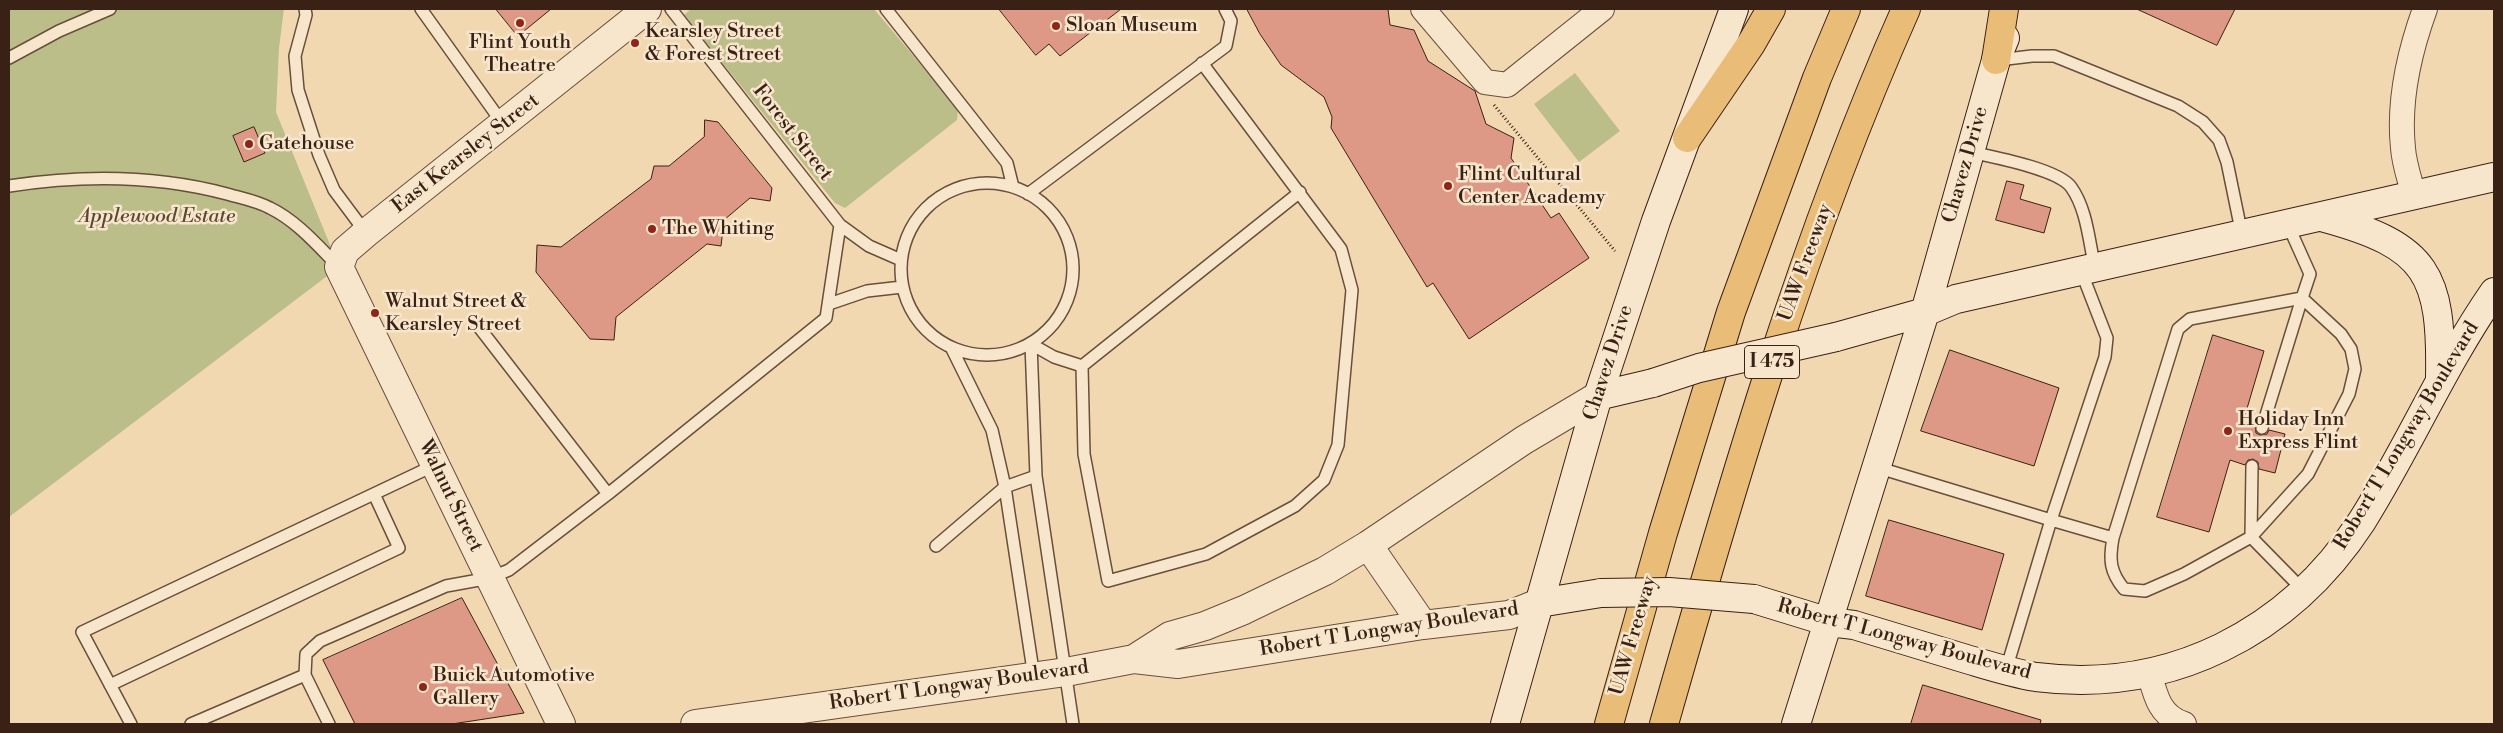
<!DOCTYPE html>
<html>
<head>
<meta charset="utf-8">
<style>
  body { margin:0 }
  #map { position:relative; width:2503px; height:733px; overflow:hidden; background:#f2d8b1; font-family:"Libre Bodoni",serif }
  canvas { display:block }
  .frame { position:absolute; inset:0; border:10px solid #3a2115; pointer-events:none }
</style>
</head>
<body>
<div id="map">
<canvas width="2503" height="733"></canvas>
<div class="frame"></div>
</div>
<script>
const ctx = document.querySelector('canvas').getContext('2d');
ctx.lineJoin = 'round';
function fillPath(path, color) { ctx.fillStyle = color; ctx.fill(path, 'evenodd'); }
function trace(path, color, width, dash) { ctx.strokeStyle = color; ctx.lineWidth = width; ctx.lineCap = dash ? 'butt' : 'round'; ctx.setLineDash(dash || []); ctx.stroke(path); }
function label(font, color, halo, rows, align = 'center') {
  ctx.font = font + ' "Libre Bodoni",serif'; ctx.lineWidth = 5; ctx.setLineDash([]); ctx.textBaseline = 'middle'; ctx.strokeStyle = halo; ctx.fillStyle = color; for (const [text, x, y, turn = 0] of rows) {
    ctx.save(); ctx.translate(x, y); ctx.rotate((+turn || 0) * Math.PI / 180); ctx.textAlign = isNaN(turn) ? turn : align; if (halo) ctx.strokeText(text, 0, 0); ctx.fillText(text, 0, 0); ctx.restore();
  }
}
fillPath(new Path2D(`
  M9 9H284L279 48 276 112 339 267 9 517Z
  M691 9H874L958 109 957 120 845 208 835 203 684 15Z
  M1575 73 1620 131 1579 162 1534 104Z`), '#bcbe8a');
const building = new Path2D(`
  M496 9H551L518 36Z
  M999 9H1121L1060 56 1049 44 1036 55Z
  M1247 9H1388L1390 25 1414 30 1428 61 1475 91 1486 124 1514 138 1511 158 1551 218 1559 213 1589 258 1469 339 1433 283 1427 287 1331 128 1332 117 1324 97 1281 65 1260 34Z
  M2137 9H2235L2217 45Z
  M705 120 718 122 749 160 772 188 770 201 750 198 724 220 721 246 707 244 616 317 614 340 590 339 536 272 537 245 561 247 651 179 654 166H669L704 137Z
  M254 127 265 153 244 162 233 136Z
  M2007 181 2024 185 2020 199 2051 208 2044 233 1996 220Z
  M2213 335 2264 351 2243 422 2255 426 2256 433 2260 435 2267 434 2269 430 2285 434 2275 473 2259 469 2258 462 2253 459 2248 460 2245 465 2230 460 2209 532 2157 517Z
  M1950 350 2059 388 2034 466 1921 431Z
  M1889 520 2004 554 1982 630 1866 596Z
  M462 598 524 713 452 724H355L323 660Z
  M1923 685 2041 720 2040 724H1911Z`);
fillPath(building, '#de9986');
trace(building, '#3a2115', 1);
const service = new Path2D(`
  M305 9 306 15 295 56 298 90 319 155 334 190 366 233
  M421 9 503 124
  M671 9 840 225 869 246 901 260
  M886 9 1007 163 1013 187
  M9 58 59 31 110 9
  M1998 60 2032 56H2054L2178 106 2203 122 2219 140 2227 162 2242 235
  M1202 63 1341 249 1352 290 1338 445 1324 480 1295 506 1206 554 1108 581 1084 454 1082 366 1300 192
  M1970 152C1993 157 2058 169 2071 187 2087 209 2089 242 2095 268
  M901 269a86 86 0 1 1 172 0a86 86 0 1 1-172 0Z
  M9 186C81 175 156 175 227 194 241 198 257 201 270 208 297 221 318 246 339 267
  M1028 194 1226 46 1231 21 1225 9
  M829 304 867 291 902 287
  M475 322 608 494
  M1031 344 1036 476 1073 724
  M1031 344 1054 357 1082 366
  M952 349 992 430 1005 487 1034 677
  M1876 467 2051 520 2105 357 2107 338 2081 271
  M2251 537 2308 474 2349 394 2355 369 2351 349 2341 334 2302 298 2262 428
  M2251 537 2252 466
  M2113 538 2178 329 2190 319 2302 298 2310 274 2288 225
  M936 546 1005 487 1036 476
  M2006 670 2051 520 2113 538C2109 560 2110 572 2124 589L2145 591 2184 574 2251 537 2303 590
  M305 675 306 654 320 641 446 586 490 578 509 570 608 494 826 318 840 225
  M110 685 399 548 374 494
  M131 724 82 632 435 465
  M191 724 305 675 329 724`);
const minor = new Path2D(`
  M1423 9 1485 82 1507 85 1602 9
  M2414 196C2410 180 2404 164 2403 148 2398 100 2409 53 2425 9
  M2149 672C2155 694 2159 716 2184 724`);
const tertiary = new Path2D(`
  M1368 545 1423 625
  M1134 659 1170 636 1205 626 1244 610 1325 571 1368 545 1524 440 1598 396
  M561 724 339 267 345 251 366 233 647 9
  M695 724 1066 672 1134 659 1178 664 1423 625 1509 615 1539 603`);
const secondary = new Path2D(`
  M2325 218C2428 246 2442 275 2440 378
  M1836 337 1925 312 1956 299 2494 177
  M1598 396 1653 383
  M1754 599 1829 622 1854 625C1890 636 1927 647 1963 658 1987 665 2011 673 2036 677 2170 694 2289 633 2362 521 2409 446 2444 364 2494 292
  M1539 603 1601 593
  M1505 724 1598 396 1656 221 1734 9
  M1796 724 1925 312 1996 60 2005 38`);
const motorway = new Path2D(`
  M1996 60 2004 9
  M1687 138 1751 44 1771 9
  M1609 724 1663 533 1731 312 1817 78 1846 9
  M1664 724C1733 481 1803 240 1906 9`);
trace(service, '#684f3c', 14);
trace(minor, '#684f3c', 26);
trace(tertiary, '#684f3c', 30);
trace(secondary, '#3a2115', 30);
trace(motorway, '#3a2115', 30);
trace(new Path2D(`
  M1494 105 1615 251`), '#3a2115', 3, [1, 2.5]);
trace(service, '#f7e6cc', 11);
trace(minor, '#f7e6cc', 24);
trace(tertiary, '#f7e6cc', 28);
trace(secondary, '#f7e6cc', 28);
trace(motorway, '#e9bc78', 28);
const secondaryBridge = new Path2D(`
  M1653 383 1699 368 1836 337
  M1601 593 1669 592 1754 599`);
trace(secondaryBridge, '#3a2115', 30, []);
trace(secondaryBridge, '#f7e6cc', 28);
for (const [x, y, r, color] of [
  [520,23,5,"#8f2418"],
  [1056,26,5,"#8f2418"],
  [635,43,5,"#8f2418"],
  [249,144,5,"#8f2418"],
  [1448,186,5,"#8f2418"],
  [652,229,5,"#8f2418"],
  [375,313,5,"#8f2418"],
  [2228,431,5,"#8f2418"],
  [423,687,5,"#8f2418"]
]) { const dot = new Path2D(); dot.arc(x, y, r, 0, 2 * Math.PI); ctx.fillStyle = color; ctx.fill(dot); trace(dot, '#f7e6cc', 2); }
for (const [x, y, w] of [
  [1772,362,55]
]) { const box = new Path2D(); box.roundRect(x - w / 2, y - 16.5, w, 33, 4); ctx.fillStyle = '#f7e6cc'; ctx.fill(box); trace(box, '#3a2115', 1); }
label('bold 19px', '#3a2115', null, [
  ["I 475",1772,362]
]);
label('20px', '#3a2115', '#f7e6cc', [
  ["Sloan Museum",1066,26],
  ["Kearsley Street",645,32],
  ["& Forest Street",645,55],
  ["Flint Youth",520,43,"center"],
  ["Theatre",520,66,"center"],
  ["Gatehouse",259,144],
  ["Flint Cultural",1458,175],
  ["Center Academy",1458,198],
  ["The Whiting",662,229],
  ["Walnut Street &",385,302],
  ["Kearsley Street",385,325],
  ["Holiday Inn",2238,420],
  ["Express Flint",2238,443],
  ["Buick Automotive",433,676],
  ["Gallery",433,699]
], 'left');
label('20px', '#3a2115', '#f7e6cc', [
  ["Forest Street",792,133,52],
  ["East Kearsley Street",466,154,-38],
  ["Chavez Drive",1966,165,-74],
  ["UAW Freeway",1806,263,-70],
  ["Chavez Drive",1609,363,-72],
  ["Robert T Longway Boulevard",2407,436,-59],
  ["Walnut Street",450,496,64],
  ["Robert T Longway Boulevard",1389,630,-9],
  ["UAW Freeway",1634,636,-74],
  ["Robert T Longway Boulevard",1904,640,15],
  ["Robert T Longway Boulevard",959,686,-8]
]);
label('italic 20px', '#5a4832', '#f7e6cc', [
  ["Applewood Estate",157,217]
]);
</script>
</body>
</html>
